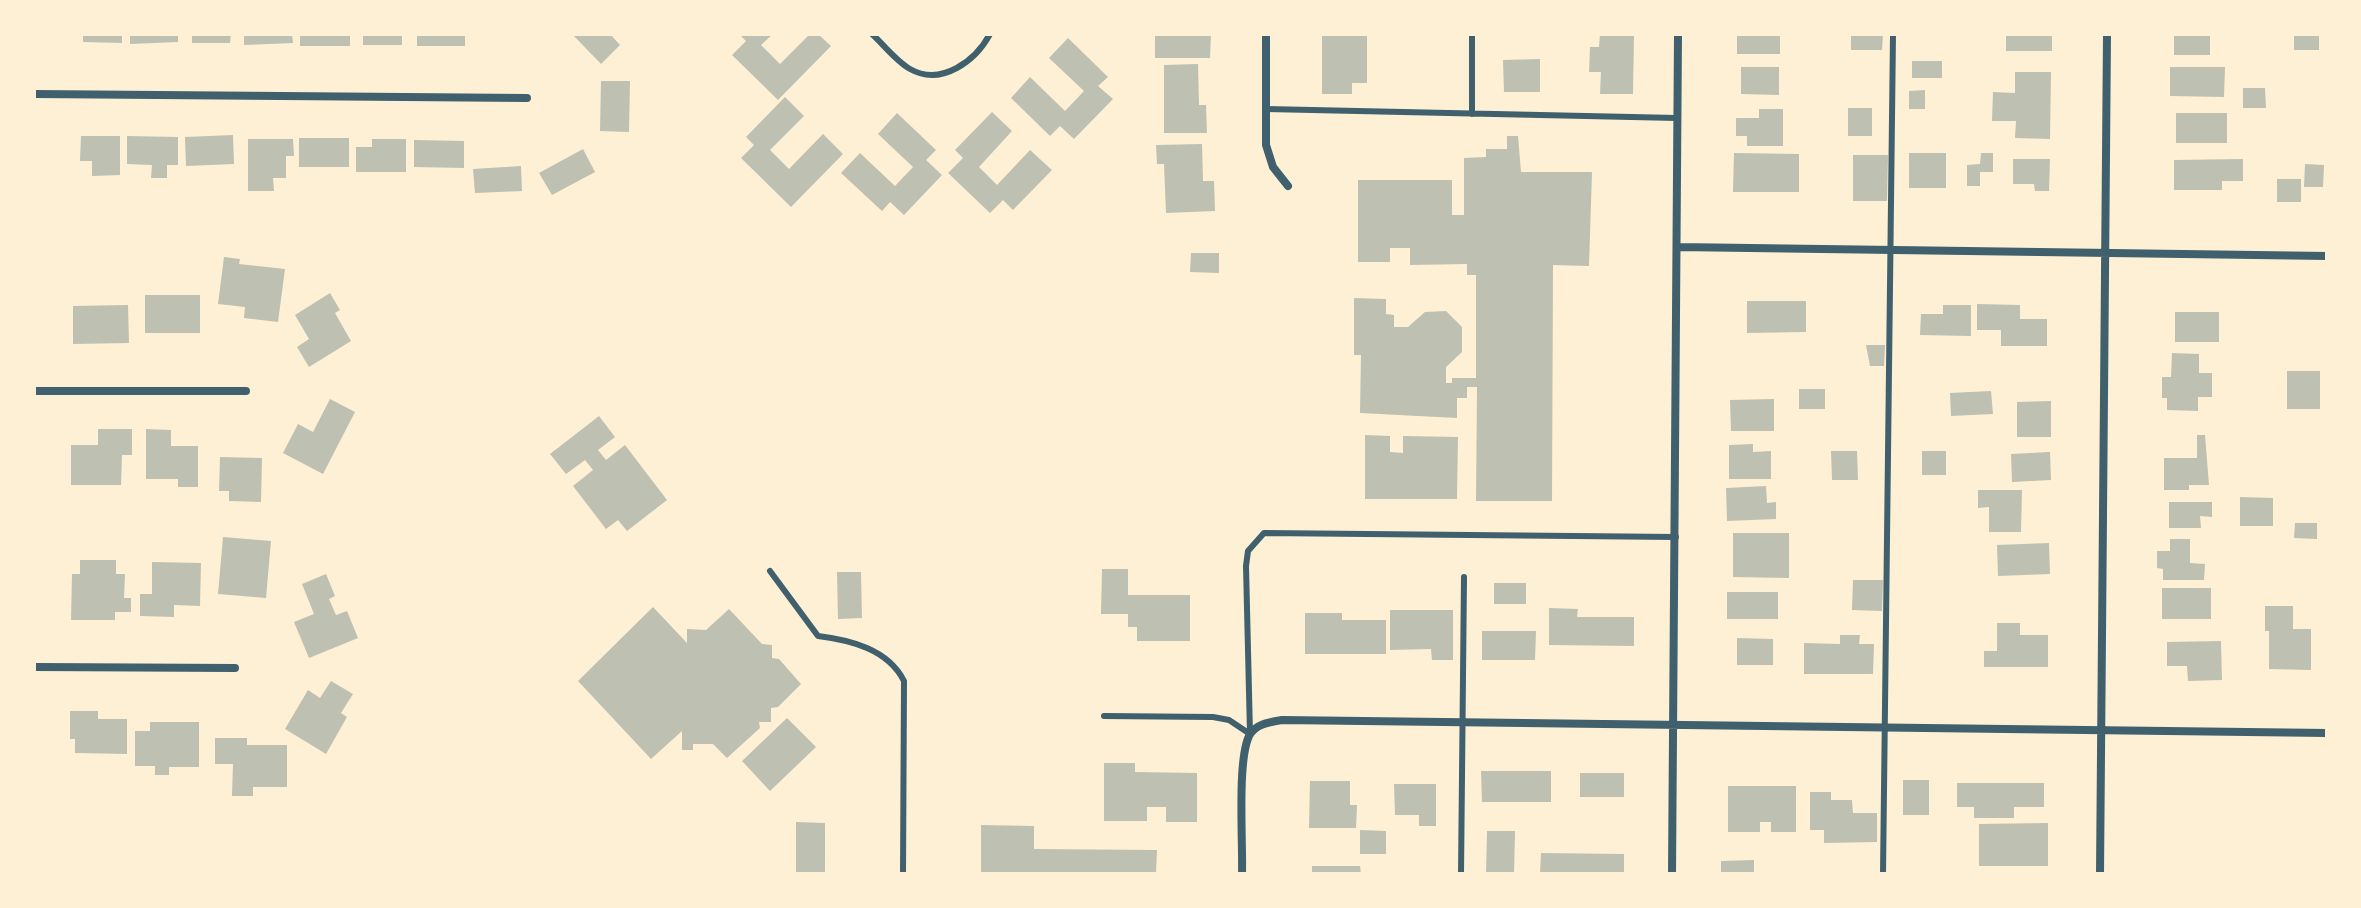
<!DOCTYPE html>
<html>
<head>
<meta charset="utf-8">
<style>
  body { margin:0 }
  #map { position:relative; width:2361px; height:908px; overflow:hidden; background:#fdf0d5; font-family:Helvetica,sans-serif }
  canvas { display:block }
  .frame { position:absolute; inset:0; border:36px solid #fdf0d5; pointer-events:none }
</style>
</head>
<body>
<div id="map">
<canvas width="2361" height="908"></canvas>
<div class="frame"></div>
</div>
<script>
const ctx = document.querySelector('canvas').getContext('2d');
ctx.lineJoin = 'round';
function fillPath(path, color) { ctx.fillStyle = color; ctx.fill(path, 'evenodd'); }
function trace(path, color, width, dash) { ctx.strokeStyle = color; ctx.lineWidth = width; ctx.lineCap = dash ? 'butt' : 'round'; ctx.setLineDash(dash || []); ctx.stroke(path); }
fillPath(new Path2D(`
  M83 34H122V43L83 42Z
  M130 34H178V42L130 44Z
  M192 34H231L230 43H192Z
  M244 34H292L293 43 244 45Z
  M300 34H350V46H300Z
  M363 34H402V45H363Z
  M417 34H465V46H417Z
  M572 34H610L620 45 601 64Z
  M739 34H773L761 45 780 64 810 34H818L831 46 778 100 732 55 746 41Z
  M1155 34H1211L1210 58H1155Z
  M1322 34H1367V83H1352V94H1322Z
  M1600 34H1634L1633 94H1600L1601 72H1589L1590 47H1599Z
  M1737 34H1780V54H1737Z
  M1851 34H1883L1882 50H1851Z
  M2006 34H2052V51H2006Z
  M2174 34H2210V55H2174Z
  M2294 34H2319V50H2294Z
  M1068 38 1108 77 1098 86 1113 99 1074 139 1060 126 1050 136 1011 98 1030 77 1065 111 1084 91 1049 58Z
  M1540 59V92H1504L1503 60Z
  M1912 61H1942V78H1912Z
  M1198 64 1199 105H1206L1207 133H1164V65Z
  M1741 67H1779V95L1741 94Z
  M2170 67H2225L2224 97 2170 96Z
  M2015 72H2051L2050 139 2015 138 2016 121H1992L1993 92 2015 93Z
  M601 81H630L629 132 600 131Z
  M2243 88H2265L2266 108H2243Z
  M1925 90V109H1909V91Z
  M785 97 804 116 770 150 789 169 823 134 843 154 791 207 741 158 754 145 746 137Z
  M1848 108H1872V136H1848Z
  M1759 109H1783V146H1747V136H1736V118H1759Z
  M992 112 1012 131 979 167 997 185 1030 150 1052 170 1013 210 1003 200 990 213 948 173 963 158 955 150Z
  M897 113 936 150 926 160 942 175 904 215 890 202 882 211 841 173 860 153 895 186 913 167 878 134Z
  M2176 113H2227V143H2176Z
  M233 135 234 164 186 166 185 137Z
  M81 136H120V175L92 176V161H80Z
  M127 136 178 137V165H167V178H151L152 165 127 164Z
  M1507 136H1518L1521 172H1592L1589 266 1553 265 1552 501H1476L1477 387H1467V398H1457V418L1360 413 1361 355H1354V298L1386 299V314L1394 315V327H1408L1425 312 1446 311 1462 327V352L1446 367V383H1452V378H1476V275H1467V264L1410 265V248H1390V262H1358V180H1452V215H1464V158L1486 157V149H1507Z
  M299 138H349V167H299Z
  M248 139H293L294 156H286V178H273L274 191H248Z
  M372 139H406V172H356V147H372Z
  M414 140 464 141V168L414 167Z
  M1202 144 1203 181H1214L1215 211 1166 213 1164 164H1157L1156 145Z
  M583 149 595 172 552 195 539 173Z
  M1734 153 1799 154V192H1733Z
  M1909 153H1946V188H1909Z
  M1981 153H1993V172H1980V186H1967V165L1980 164Z
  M1853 155H1888L1887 201H1853Z
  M2013 159H2050L2049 191H2035L2034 184H2013Z
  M2243 159V181H2222V190H2174V160Z
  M2305 164 2324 165 2323 187H2304Z
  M521 166 522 191 475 193 473 169Z
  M2277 179H2301V202H2277Z
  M1191 253H1219V273L1190 272Z
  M224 257 240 259 239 264 285 269 278 322 244 318 245 307 218 304Z
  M330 293 340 310 335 313 351 341 309 367 297 347 309 339 295 315Z
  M145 295H200V333H145Z
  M1747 301H1806V332L1747 333Z
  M1977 304 2020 305V319H2047V346H2001V330H1977Z
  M128 305 129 343 73 344V306Z
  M1943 305H1971V336L1920 335 1921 314H1943Z
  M2175 312H2219V342H2175Z
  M1866 345H1885L1884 366H1870Z
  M2172 353 2199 354V373H2212V397H2198V411L2167 410V398H2162V377H2171Z
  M2287 371H2320V409H2287Z
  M1799 389H1825V409H1799Z
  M1991 391 1993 414 1951 416 1950 393Z
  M330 399 355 412 323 474 283 453 298 424 313 432Z
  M1774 399V431H1731L1730 400Z
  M2051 401V437H2017V402Z
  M599 416 615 437 598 450 606 460 625 445 667 500 627 531 618 520 606 529 573 486 593 470 585 460 566 474 550 454Z
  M98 429H132V455H122L121 485H71V445H98Z
  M146 429 171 430V446H198V487H178V479H146Z
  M1365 435 1390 436V452L1403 453V436L1458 437 1457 499H1365Z
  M2197 435H2205L2209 485H2189V490H2164V458H2197Z
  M1753 444V452L1771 451V479H1729V445Z
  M1831 451H1857L1858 480H1832Z
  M1922 451H1946V475H1922Z
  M2050 452 2051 480 2012 482 2011 454Z
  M220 457 262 458 261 502 229 501V491H219Z
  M1766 486 1767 503 1776 502V519L1727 521 1726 488Z
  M1978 490H2022L2021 532H1989V507L1978 508Z
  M2240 497 2273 498V526H2240Z
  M2169 502H2212V517L2200 516 2201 528H2169Z
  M2295 523H2317V539L2294 538Z
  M1733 533H1789V578L1733 577Z
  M223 537 271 541 266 598 218 594Z
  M2170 539H2190V563L2205 564 2204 580H2163V569L2157 568V551H2170Z
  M2049 543 2050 574 1998 576 1997 545Z
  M80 560H116V574H125L124 598H131V612H115V620H71L72 574H80Z
  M152 562 201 563 200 606 174 605V617L140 616V594H152Z
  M1102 569H1128V595H1190V641H1137V627H1128V614H1101Z
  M837 572H861L862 618 838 619Z
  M326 574 335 596 329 599 336 615 347 611 358 638 309 658 294 622 314 614 302 584Z
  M1853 580H1883L1882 611 1852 610Z
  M1494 583H1526V604H1494Z
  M2162 588H2211V619H2162Z
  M1727 592H1778V619H1727Z
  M2265 606H2293V629H2311V670L2269 669V631H2265Z
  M653 607 687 643V629L706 630 729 609 762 644 772 645V658L779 659 801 684 778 707 771 708V722H759L760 728 727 758 713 744H693V750H682V731L651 759 578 681Z
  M1549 608 1578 609 1577 617H1634V646L1549 645Z
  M1390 610H1453V660H1432L1431 649 1390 650Z
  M1305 613H1342V620H1386V654H1305Z
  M1997 623H2020V635H2048V667H1984V651H1997Z
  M1482 631H1536L1535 660H1482Z
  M1840 635H1860L1859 644H1874L1873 674H1804V643L1840 644Z
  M1737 638 1773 639V665H1737Z
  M2221 641 2222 680 2188 681 2187 666H2167V642Z
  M331 681 353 694 341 713 347 717 326 754 285 729 308 690 320 698Z
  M70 711H98V719H127V754L75 753V739H70Z
  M787 718 816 747 770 791 742 761Z
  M150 722H199V767H169V775H155V766H135V731H150Z
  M215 738H247V745H287V787H253V796H232L233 764H215Z
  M1104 763H1135V772L1197 773V822H1166V807H1147V821H1104Z
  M1481 771H1551V802H1482Z
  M1580 773H1624V797H1580Z
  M1903 780H1929V815H1903Z
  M1310 781H1350V805H1357L1356 828H1309Z
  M1957 783H2044V807H2014V818H1974V807H1957Z
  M1394 784H1436V826H1419V815H1395Z
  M1728 786H1796V832H1771V822H1760V832H1728Z
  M1810 792H1831V800H1852L1853 813H1877V842L1824 843V830H1810Z
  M796 822 825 823V874H796Z
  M2048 823V866H1979V824Z
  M981 825 1034 826V849L1157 850 1156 874H981Z
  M1360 830 1386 831V854H1360Z
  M1487 831H1515L1514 874H1486Z
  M1541 853 1624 854V874H1540Z
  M1754 860V874H1721V861Z
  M1312 866H1360L1361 874H1312Z`), '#bec0b2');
trace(new Path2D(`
  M872 34C884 45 896 61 910 69 942 87 976 60 990 34
  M1266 109 1677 118
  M1472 114V34
  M770 571 818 636C850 640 888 649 904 681L903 874
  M1104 716 1213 717 1229 720 1250 734
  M1250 734 1246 566 1248 551 1264 533 1676 537
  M1461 874 1464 577
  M1883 874 1893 34`), '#3f606c', 6);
trace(new Path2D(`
  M1266 34V145L1273 167 1288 186
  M34 94 527 98
  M1678 247 2327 256
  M34 391H246
  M34 667 235 668
  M1242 874C1243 842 1237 762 1249 736 1255 724 1270 722 1282 720L2327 733
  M1672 874 1678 34
  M2100 874 2107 34`), '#3f606c', 8);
</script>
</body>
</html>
